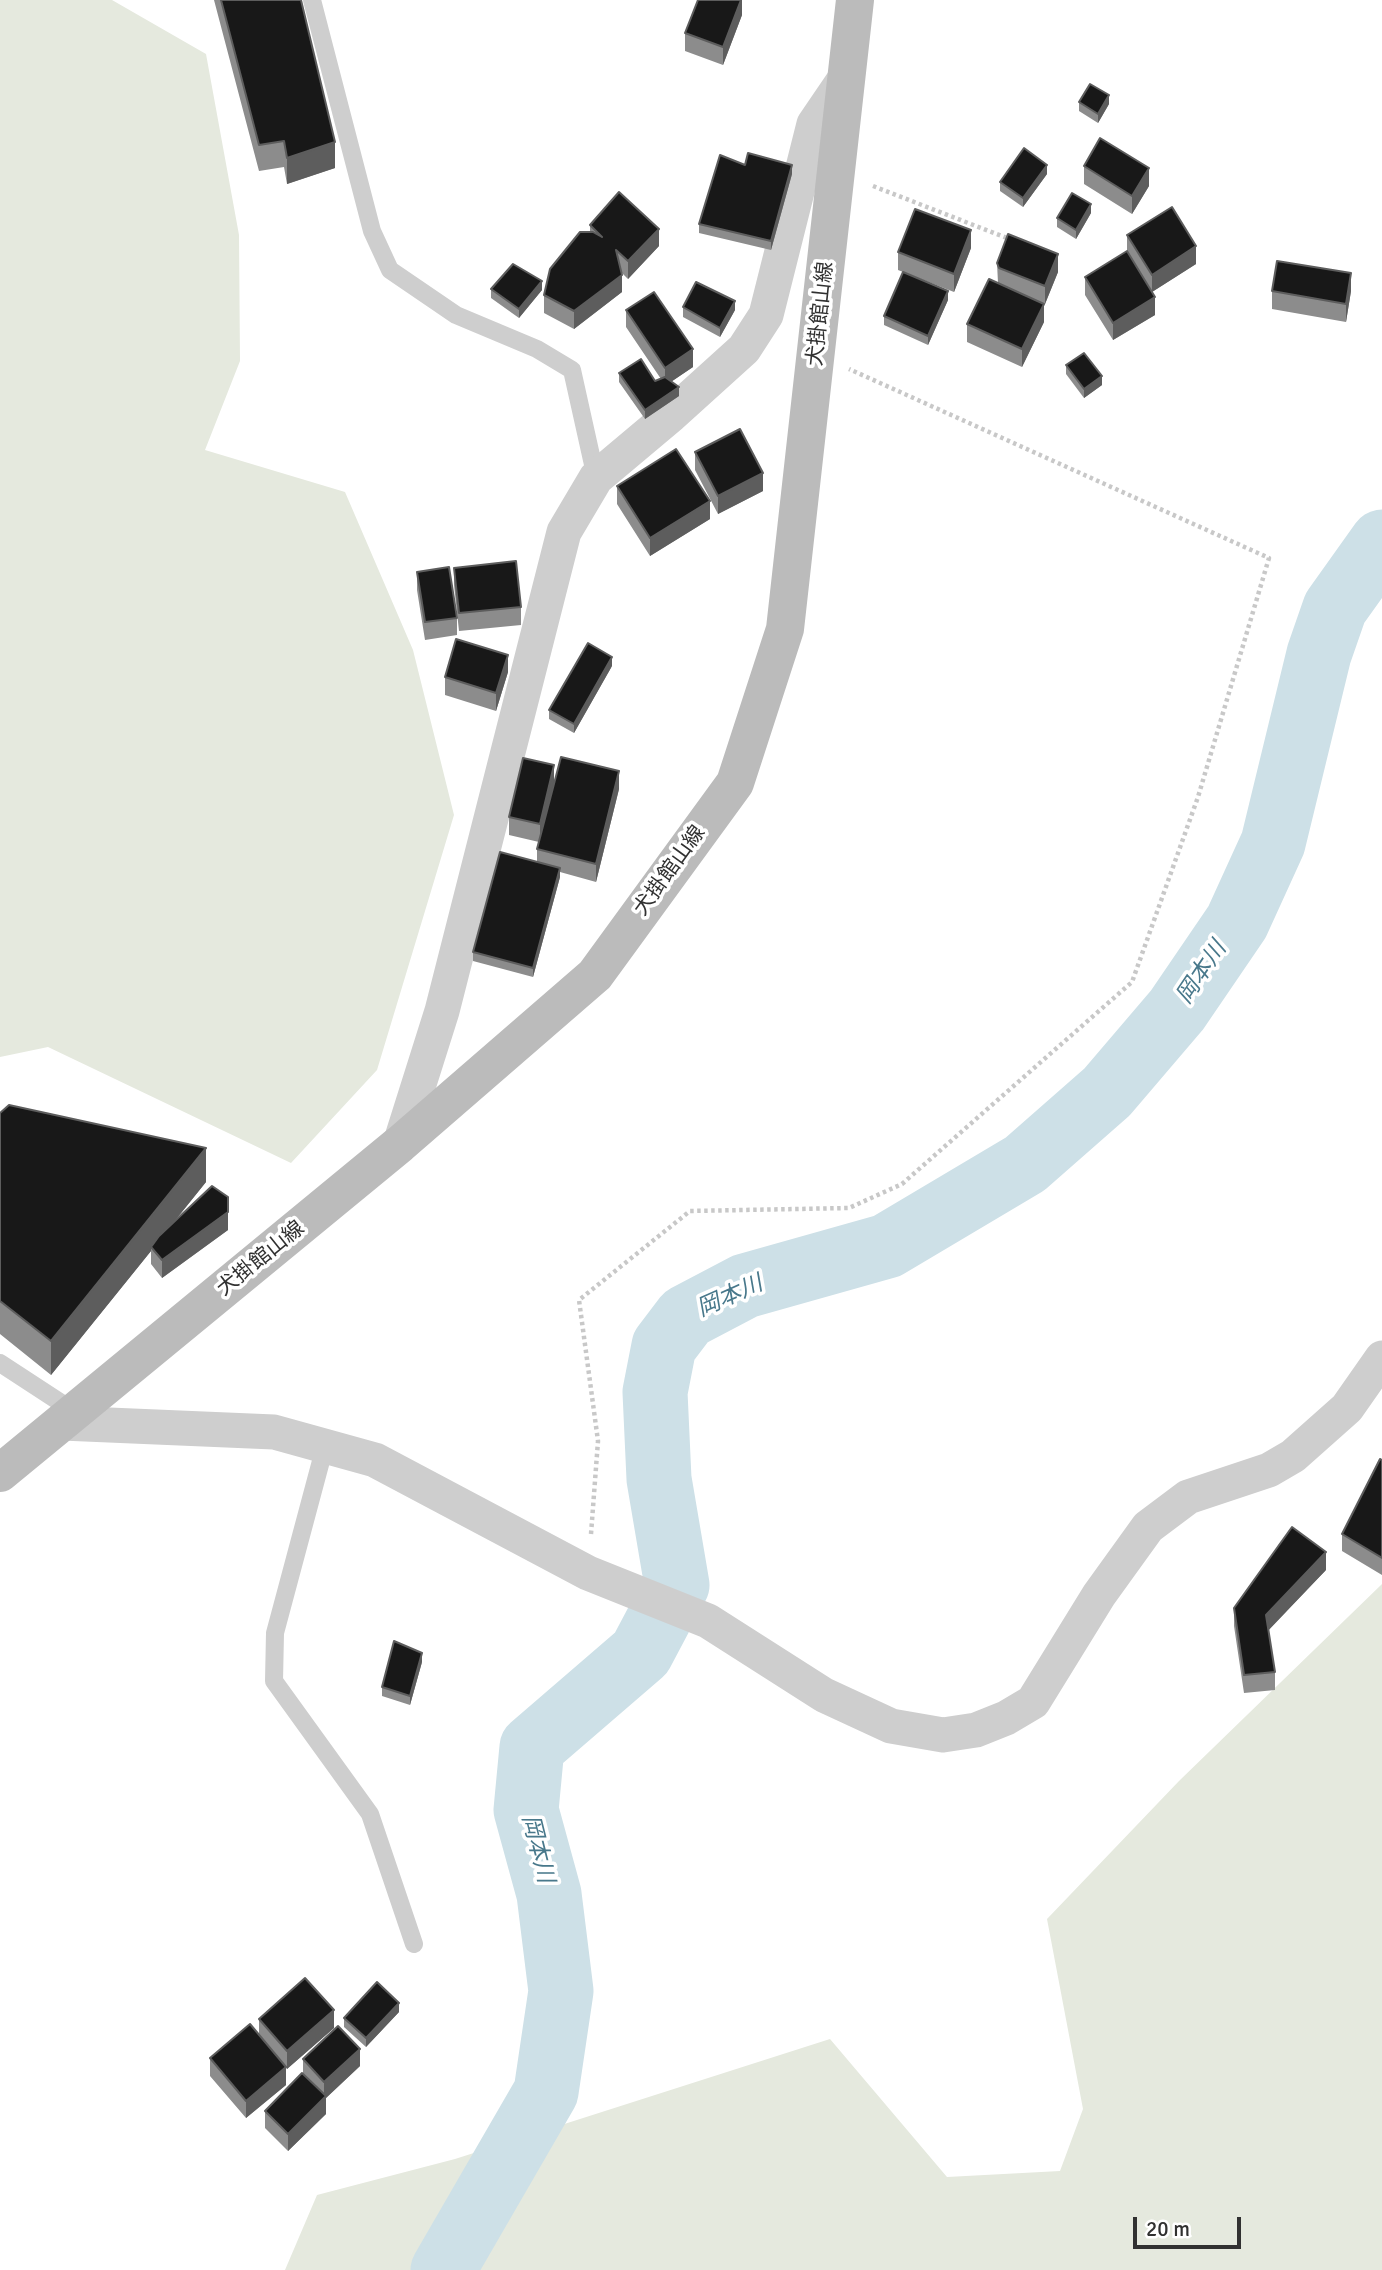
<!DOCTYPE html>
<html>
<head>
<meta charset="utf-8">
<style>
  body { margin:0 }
  #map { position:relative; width:1382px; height:2270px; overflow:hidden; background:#fff; font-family:Signika,sans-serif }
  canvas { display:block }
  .scale { position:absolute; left:1133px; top:2217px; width:108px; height:32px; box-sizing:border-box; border:4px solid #313131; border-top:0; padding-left:9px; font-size:21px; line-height:24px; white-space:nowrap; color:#313131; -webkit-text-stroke:5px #fff; paint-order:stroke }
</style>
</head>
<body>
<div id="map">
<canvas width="1382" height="2270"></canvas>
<div class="scale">20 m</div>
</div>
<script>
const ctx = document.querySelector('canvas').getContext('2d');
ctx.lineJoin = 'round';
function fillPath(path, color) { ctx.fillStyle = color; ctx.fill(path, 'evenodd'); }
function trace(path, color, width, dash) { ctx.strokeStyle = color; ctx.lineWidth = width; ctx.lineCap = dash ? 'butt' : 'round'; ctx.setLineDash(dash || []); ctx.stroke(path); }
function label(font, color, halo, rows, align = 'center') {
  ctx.font = font + ' Signika,"Noto Sans JP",sans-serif'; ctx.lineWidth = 7; ctx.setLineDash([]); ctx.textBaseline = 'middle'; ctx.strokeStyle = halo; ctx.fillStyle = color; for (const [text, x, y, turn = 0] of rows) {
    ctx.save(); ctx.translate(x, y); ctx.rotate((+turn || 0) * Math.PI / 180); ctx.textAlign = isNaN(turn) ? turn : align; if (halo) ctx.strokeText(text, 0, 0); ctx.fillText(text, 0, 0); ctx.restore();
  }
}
fillPath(new Path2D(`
  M0 0H112L206 54 239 235 240 361 205 450 345 492 413 650 454 815 377 1070 291 1163 48 1047 0 1057Z
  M1382 1584V2270H285L317 2195 455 2159 830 2039 947 2177 1060 2171 1083 2109 1047 1919 1179 1781Z`), '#e5e9de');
trace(new Path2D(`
  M443 2270 546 2092 561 1991 549 1894 526 1810 532 1747 641 1653 677 1585 659 1479 655 1392 664 1346 686 1317 745 1286 887 1246 1025 1164 1107 1092 1177 1010 1237 922 1273 843 1319 654 1335 608 1382 542`), '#cde0e7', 65);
trace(new Path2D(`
  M873 186 1012 240
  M591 1534 598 1441 579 1300 690 1211 849 1208 902 1184 1132 982 1198 797 1269 558 849 369`), '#c8c8c8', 4.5, [3.5, 3.5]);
trace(new Path2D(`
  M312 0 372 231 390 270 456 315 537 349 572 370 596 478
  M0 1363 75 1412
  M325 1446 275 1633 274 1681 370 1814 414 1944`), '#cecece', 18);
trace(new Path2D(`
  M400 1144 442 1011 564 532 596 478 671 415 744 349 766 315 814 124 846 77
  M62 1423 274 1432 375 1460 588 1573 708 1621 824 1695 891 1726 943 1735 976 1730 1006 1718 1033 1702 1099 1595 1148 1527 1188 1497 1269 1470 1293 1456 1347 1408 1382 1358`), '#cecece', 35);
trace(new Path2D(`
  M0 1473 400 1144 595 975 735 783 785 629 855 0`), '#bbb', 38);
fillPath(new Path2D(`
  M214 0H301L335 168 287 184 284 167 259 171Z
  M742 0V15L723 65 685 51V33Z
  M1079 102 1109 104 1098 123 1079 111Z
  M745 165 792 174 771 250 699 233V224Z
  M1084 166 1149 186 1132 214 1084 184Z
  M1047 174 1023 207 1000 191V182Z
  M1091 213 1076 239 1057 227V218Z
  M590 225 659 246 628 279 621 272 622 292 574 329 544 313V295L590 232Z
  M1127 235 1196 264 1152 292 1155 315 1113 340 1085 295V277L1127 252Z
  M971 248 954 292 898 270V252Z
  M997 263 1058 272 1045 304 1031 299 1044 322 1022 367 967 342V324L998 283Z
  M491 289 542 290 519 318 491 298Z
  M1272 291H1351L1346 322 1272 309Z
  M948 300 928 345 884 325V316Z
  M683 307 735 310 720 337 683 317Z
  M626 310 693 367 672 381 679 396 645 419 619 382V373L655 381 661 379 626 327Z
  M1066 365 1102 385 1084 398 1066 374Z
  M695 452 763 491 718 514 695 470Z
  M617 486 710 519 650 556 617 504Z
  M454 568 521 607V625L459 631 454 585Z
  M417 572 457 618V635L425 640 417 590Z
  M612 666 574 733 549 719V710Z
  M508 672 496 711 445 695V677Z
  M554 783 546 817 619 789 596 882 560 872V877L533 977 473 961V952L537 862V849L539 842 509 835V817Z
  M0 1113 206 1182 174 1222 228 1197V1230L162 1278 151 1264V1251L51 1375 0 1334Z
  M1382 1460V1575L1342 1551V1534Z
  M1326 1570 1268 1630 1275 1672V1690L1244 1693 1234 1626V1608Z
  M422 1662 410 1705 382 1696V1687Z
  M399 2012 366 2047 344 2027V2018Z
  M259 2019 334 2028 287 2069 286 2068V2085L246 2118 210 2076V2058L259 2034Z
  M303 2059 360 2066 326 2098V2114L288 2151 265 2128V2111L303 2074Z`), '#8c8c8c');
fillPath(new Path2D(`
  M741 0H742V15L723 65V47Z
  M1109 95V104L1098 123V114Z
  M335 142V168L287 184V158Z
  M792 165V174L771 250V241Z
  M1047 165V174L1023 207V198Z
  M1149 168V186L1132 214V196Z
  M1091 204V213L1076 239V230Z
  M659 229V246L628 279V261Z
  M971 230V248L954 292V274Z
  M1196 246V264L1152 292V275Z
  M1058 254V272L1045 304V286Z
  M1351 273V291L1346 322V304Z
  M622 275V292L574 329V311Z
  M542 281V290L519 318V309Z
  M948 291V300L928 345V336Z
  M1155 297V315L1113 340V323Z
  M735 301V310L720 337V328Z
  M1044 304V322L1022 367V349Z
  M693 349V367L665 386V368Z
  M1102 376V385L1084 398V389Z
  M679 387V396L645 419V410Z
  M763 473V491L718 514V496Z
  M710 501V519L650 556V538Z
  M508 655V672L496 711V693Z
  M612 657V666L574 733V724Z
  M554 765V783L540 842V824Z
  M619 771V789L596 882V864Z
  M560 868V877L533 977V968Z
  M206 1148V1182L152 1249 151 1247V1251L51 1375V1341Z
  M228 1212V1230L162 1278V1260Z
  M1326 1552V1570L1266 1633V1615Z
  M422 1653V1662L410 1705V1696Z
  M399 2003V2012L366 2047V2038Z
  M334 2010V2028L287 2069V2051Z
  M360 2049V2066L326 2098V2114L288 2151V2134L324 2098V2082Z
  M286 2067V2085L246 2118V2101Z`), '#5d5d5d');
const building = new Path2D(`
  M221 0H301L335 142 287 158 284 141 259 145Z
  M698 0H741L723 47 685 33Z
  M1090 84 1109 95 1098 114 1079 102Z
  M1100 138 1149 168 1132 196 1084 166Z
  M1024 148 1047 165 1023 198 1000 182Z
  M748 153 792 165 771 241 699 224 720 155 745 165Z
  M619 192 659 229 628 261 616 250 622 275 574 311 544 295 550 269 580 232H593L602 237 590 225Z
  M1072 193 1091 204 1076 230 1057 218Z
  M1172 207 1196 246 1152 275 1127 235Z
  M915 209 971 230 954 274 898 252Z
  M1008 234 1058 254 1045 286 999 268 997 263Z
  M1127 251 1155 297 1113 323 1085 277Z
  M1277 261 1351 273 1346 304 1272 291Z
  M513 264 542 281 519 309 491 289Z
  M903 272 948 291 928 336 884 316Z
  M989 279 1044 304 1022 349 967 324Z
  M696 282 735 301 720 328 683 307Z
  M654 292 693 349 665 368 626 310Z
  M1084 353 1102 376 1084 389 1066 365Z
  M641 359 655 381 665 377 679 387 645 410 619 373Z
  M740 429 763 473 718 496 695 452Z
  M676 449 710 501 650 538 617 486Z
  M516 561 521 607 459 613 454 568Z
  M449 567 457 618 425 622 417 572Z
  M456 639 508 655 496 693 445 677Z
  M588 643 612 657 574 724 549 710Z
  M561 757 619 771 596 864 537 849Z
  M523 758 554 765 540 824 509 817Z
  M500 852 560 868 533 968 473 952Z
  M9 1105 206 1148 51 1341 0 1301V1113Z
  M212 1186 228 1197V1212L162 1260 151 1247 159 1236Z
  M1380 1459 1382 1460V1558L1342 1534Z
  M1292 1527 1326 1552 1266 1615 1275 1672 1244 1675 1234 1608Z
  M394 1641 422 1653 410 1696 382 1687Z
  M305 1978 334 2010 287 2051 259 2019Z
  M377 1982 399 2003 366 2038 344 2018Z
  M250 2024 286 2067 246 2101 210 2058Z
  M338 2026 360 2049 324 2082 303 2059Z
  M302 2073 326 2096 288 2134 265 2111Z`);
fillPath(building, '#181818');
trace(building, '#5d5d5d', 2);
label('21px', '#313131', '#fff', [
  ["犬掛館山線",821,314,-84],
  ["犬掛館山線",670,871,-54],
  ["犬掛館山線",261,1259,-39]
]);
label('italic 23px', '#48788b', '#fff', [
  ["岡本川",1202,973,-56],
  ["岡本川",730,1297,-24],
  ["岡本川",537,1849,76]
]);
</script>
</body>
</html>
